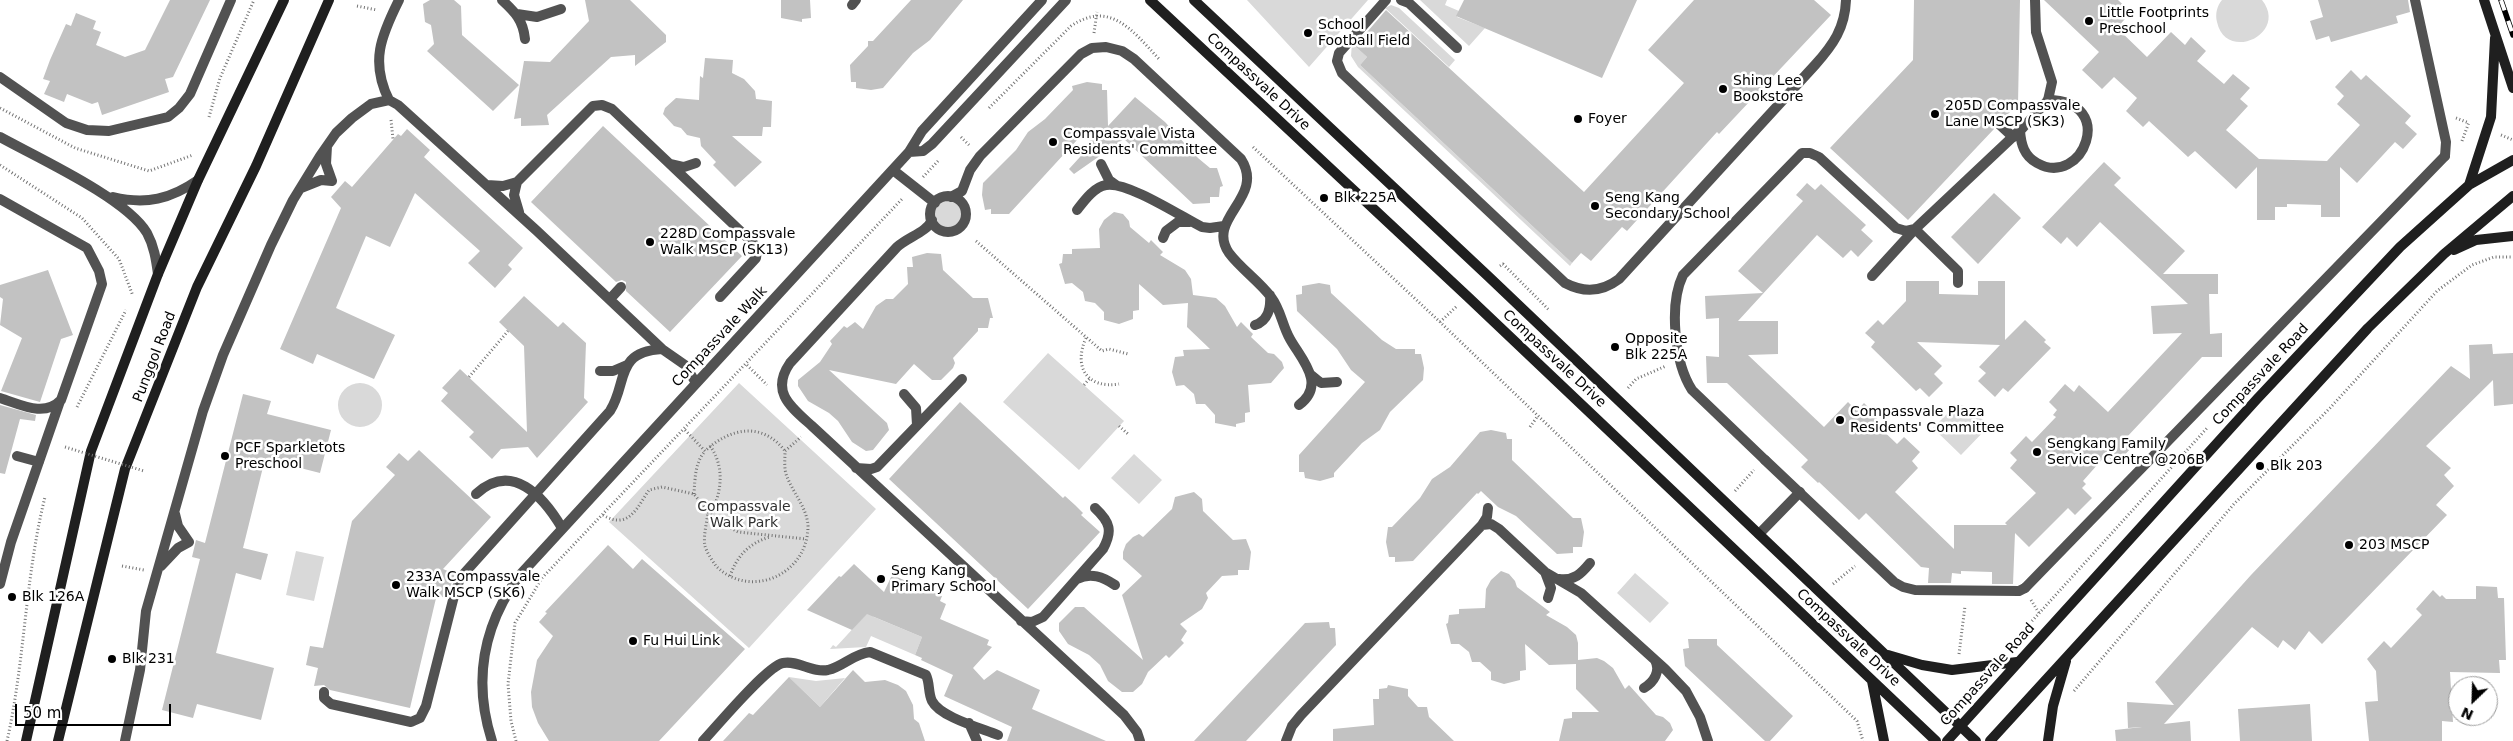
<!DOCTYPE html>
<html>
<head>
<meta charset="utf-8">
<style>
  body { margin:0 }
  #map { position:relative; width:2513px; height:741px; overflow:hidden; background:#fff; font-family:"DejaVu Sans",sans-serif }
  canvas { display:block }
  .north { position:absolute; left:2448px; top:676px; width:50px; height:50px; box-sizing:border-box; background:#fff; border:1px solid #999; border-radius:50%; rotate:204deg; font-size:14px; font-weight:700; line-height:20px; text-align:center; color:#000 }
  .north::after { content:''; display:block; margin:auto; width:18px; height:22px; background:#000; clip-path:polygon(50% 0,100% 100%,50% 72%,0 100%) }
  .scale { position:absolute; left:15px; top:704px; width:156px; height:22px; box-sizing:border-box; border:2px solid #000; border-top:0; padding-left:6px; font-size:15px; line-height:18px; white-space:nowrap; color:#000; -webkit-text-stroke:4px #fff; paint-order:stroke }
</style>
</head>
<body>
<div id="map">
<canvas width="2513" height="741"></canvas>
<div class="north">N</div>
<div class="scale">50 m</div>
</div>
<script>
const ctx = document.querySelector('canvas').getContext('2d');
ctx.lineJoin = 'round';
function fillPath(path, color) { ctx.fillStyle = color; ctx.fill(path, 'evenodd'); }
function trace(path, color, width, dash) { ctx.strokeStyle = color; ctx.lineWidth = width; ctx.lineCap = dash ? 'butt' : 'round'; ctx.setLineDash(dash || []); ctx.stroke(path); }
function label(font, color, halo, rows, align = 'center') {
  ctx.font = font + ' "DejaVu Sans",sans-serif'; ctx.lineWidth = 5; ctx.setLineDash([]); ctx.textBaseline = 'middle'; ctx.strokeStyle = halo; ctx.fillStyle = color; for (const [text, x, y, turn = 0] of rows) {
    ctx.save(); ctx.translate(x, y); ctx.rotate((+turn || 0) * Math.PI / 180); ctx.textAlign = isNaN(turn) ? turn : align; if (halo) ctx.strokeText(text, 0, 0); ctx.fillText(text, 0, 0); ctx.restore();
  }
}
fillPath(new Path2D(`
  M1247 0H1368L1309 67Z
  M1420 0H1447L1445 5 1459 11 1457 17 1485 28 1469 46Z
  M2222 0H2262C2289 34 2226 63 2217 22 2215 14 2217 6 2222 0Z
  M1391 5 1399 8 1455 60 1449 67 1385 8Z
  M1352 43 1367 57 1360 65 1572 263 1570 266 1358 67 1351 56Z
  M930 214a18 18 0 1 1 36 0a18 18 0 1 1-36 0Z
  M1048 353 1124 421 1079 470 1003 402Z
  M739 383 876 509 749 648 609 522Z
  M338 405a22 22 0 1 1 44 0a22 22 0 1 1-44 0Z
  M1960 405 1971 408 1989 426 1961 455 1933 428 1951 410Z
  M1134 454 1162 480 1139 504 1111 478Z
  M296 551 324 557 314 601 286 595Z
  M1635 573 1669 603 1650 623 1617 593Z
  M869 611 874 617 922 637 915 655 871 636 866 647 830 649 833 645 836 647Z
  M789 677 816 681 845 678 820 707Z`), '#d9d9d9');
fillPath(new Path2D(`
  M170 0H210L173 77 165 79 169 92 102 115 98 102 92 104 67 94 64 102 44 94 50 81 43 79 50 60 66 24 71 26 76 13 96 21 93 29 101 32 96 45 125 57 145 50Z
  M430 0H454L461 6 462 35 519 85 493 111 427 51 434 44 431 25 425 22 423 4Z
  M585 0H630L666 35V42L635 66V55L611 57 547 115 549 125 521 126V118L514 119 524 61 550 62 589 21Z
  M781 0H810L811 18 802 19V22L781 18Z
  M911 0H963L930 40 913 53 883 88 871 90 856 88V82H851L850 65 868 46V41H873Z
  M1464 0H1637L1602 78 1456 16Z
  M1694 0H1814L1831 15 1719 134 1717 132 1627 231 1622 227 1591 261 1581 253 1572 263 1360 65 1367 57 1355 46 1386 10 1584 192 1684 83 1648 50Z
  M1914 0H2020L2018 104 2003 119H1994L1992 123 1994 129 1908 220 1830 148 1913 60Z
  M2044 0H2118L2131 12 2117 28 2147 57 2171 32 2185 45 2191 37 2206 51 2197 61 2224 84 2233 74 2250 88 2240 99 2248 106 2226 130 2259 159 2327 161 2360 125 2337 104 2344 96 2335 87 2351 70 2361 80 2366 75 2411 116 2405 123 2417 134 2403 149 2395 142 2357 183 2340 167V217H2321V205L2287 204V207H2275V220H2257V167L2236 189 2195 151 2188 157 2149 121 2143 127 2126 111 2137 98 2114 77 2102 89 2082 70 2099 52Z
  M2318 0H2408L2410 12 2396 16 2398 23 2331 42 2329 36 2316 40 2310 21 2323 17Z
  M705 58 733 60 732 73 744 79 755 91 756 99 772 101 771 127H763L762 136H732L762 162 735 187 713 165 716 162 701 146 700 138 687 135 681 128 674 126 663 114 665 108 676 98 699 100 700 76 703 78Z
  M1087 82 1102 84V90H1107L1108 126 1135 97 1165 122 1198 158 1210 168H1217L1223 186 1220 187 1219 197H1210V203L1193 204 1124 139 1074 174 1069 169 1090 146 1089 127 1009 214H991V209L985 210 982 195 983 183 1016 150 1028 132 1045 119 1073 90 1072 86Z
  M603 126 742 256 670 332 626 291V282L622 280 616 282 531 202Z
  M407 129 430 150 424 157 523 248 508 265 512 269 495 288 468 263 480 251 415 193 390 247 366 236 336 308 395 335 374 379 317 354 313 364 280 349 341 208 331 197 345 181 352 187 398 134 401 136Z
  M2104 162 2121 178 2114 185 2185 251 2163 274H2218V294H2209L2210 334 2222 333V357H2202L2126 438 2134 445 2116 464 2106 455 2083 481 2086 484 2082 488 2092 498 2075 515 2068 508 2029 547 2015 533 2013 584H1992V572L1961 571V574L1952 573 1951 583H1928L1929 568 1921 567 1866 513 1859 520 1819 482 1818 483 1801 467 1808 460 1727 383H1707L1706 356 1719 357V318L1706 319 1705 296 1763 293 1738 271 1803 201 1796 195 1807 183 1815 190 1821 184 1866 225 1861 230 1873 241 1858 257 1851 250 1843 258 1817 235 1738 321H1778V354L1748 355 1824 427 1848 402 1857 411 1864 403 1878 417 1874 422 1897 444 1904 437 1920 452 1912 461 1918 468 1895 492 1954 549V525H2007L2005 523 2036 493 2010 468 2017 460 2010 453 2026 436 2032 442 2056 417 2053 415 2057 410 2049 402 2065 384 2074 392 2079 385 2108 412 2182 333 2153 334 2151 306 2188 304 2100 222 2077 247 2067 237 2061 244 2042 227Z
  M1994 193 2021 218 1978 264 1951 237Z
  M1114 212 1123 214 1129 221 1130 227 1149 243 1151 240 1163 252 1160 255 1185 270 1191 279 1193 295 1216 298 1225 306 1237 327 1241 322 1253 334 1251 337 1268 353 1274 354 1282 362 1284 368 1271 383 1248 385 1250 412 1245 413V422L1236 424V427L1215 423V415L1205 404H1196L1194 394 1184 385 1176 386 1172 372 1175 357 1184 356 1183 350 1210 349 1187 327 1188 303 1163 305 1139 284V310L1133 311V319L1119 324 1104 320V312L1095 303 1085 301 1083 292 1072 283 1065 284 1059 264 1062 263 1063 254H1072V249L1100 248 1099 229 1104 220Z
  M927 253 941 254 943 270 973 298H988L993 318H990L988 328H978V331L953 358 955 363 953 368 941 380H932L914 364 896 384 829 370 887 423 889 430 873 450 866 451 852 442 838 421 829 413 808 401 798 386V380L820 362 832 344 830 341 844 326 847 328 855 322 863 329 876 306 886 299H893L908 284 907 267H913L912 257Z
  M48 270 73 335 61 339 40 402 1 391 22 338 0 325 3 299 0 297V285Z
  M1906 281H1939V294L1978 295V281H2005V340L2025 320 2046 340 2044 342 2051 348 2008 392 2003 388 1995 397 1978 381 1986 373 1979 367 2000 345 1917 342 1942 366 1934 374 1943 383 1929 397 1920 388 1916 391 1871 347 1875 342 1865 333 1878 320 1883 325 1906 301Z
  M1319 283 1330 285 1331 293 1382 340 1396 349H1415V354H1421L1424 368 1423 380 1390 412 1380 430 1362 443 1334 473V477L1320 481 1305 478 1304 472H1299V455L1365 382 1351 370 1337 349 1297 311 1296 295 1302 294V286Z
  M524 296 558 327 563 322 586 343 584 398 588 402 537 458 528 447 501 449 492 459 469 437 474 432 441 401 448 393 442 388 460 369 527 432 524 346 499 322Z
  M2492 344 2493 354 2513 353V404L2494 406 2493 380 2426 446 2451 468 2444 475 2454 486 2436 505 2447 515 2322 644 2309 631 2295 650 2283 640 2278 648 2252 627 2164 724 2190 721 2191 741H2116L2115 730 2142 727 2128 728 2127 702 2174 705 2155 682 2251 575 2451 366 2470 379 2469 345Z
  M243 394 271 401 267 414 331 430 320 473 265 459 243 548 268 554 261 580 236 573 216 653 274 668 261 720 197 704 193 718 162 710 200 559 192 557 196 540 205 543Z
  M960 402 1063 498 1065 496 1075 505 1083 513 1081 515 1100 532 1028 609 889 479Z
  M0 405 36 415 35 421 20 419 5 474 0 473Z
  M1491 430 1506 433 1507 439H1512V460L1573 518H1581L1584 532 1582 547H1573V553L1557 554 1516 516 1498 507 1481 491 1478 494 1477 493 1413 561 1395 562V557H1389L1386 542 1388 527H1392L1420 498 1432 479 1450 467 1480 432Z
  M419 450 491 517 443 569 455 574 446 599 437 594 410 708 330 690 324 685 314 686 318 668 306 665 310 646 323 648 352 521 395 475 386 467 399 453 408 461Z
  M1194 492 1202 499 1203 511 1233 540 1246 539 1251 552 1249 570H1238V575L1222 576 1206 593 1208 598 1202 609 1180 624 1187 631 1181 640 1184 643 1169 658 1166 655 1148 672 1142 684 1133 692H1122L1108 681 1100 665 1089 655 1068 644 1059 631V623L1075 607H1084L1143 660 1122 595 1142 576 1123 559V552L1126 544 1133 537 1139 534 1143 537 1172 509 1175 497Z
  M608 545 633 569 642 559 745 649 659 741H549L538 723 532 707 531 692 537 660 553 636 539 622 547 613 545 612Z
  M854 564 884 592 892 575 942 596 940 601 946 604 940 619 989 640 987 645 992 647 973 668 984 680 997 670 1040 690 1032 709 1106 741H1007L1012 727 944 696 953 675 921 660 922 658 915 655 922 637 867 614 852 630 807 610 839 576 841 577Z
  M1501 571 1509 574 1515 581 1517 587 1550 612 1546 615 1567 627 1576 635 1578 643V660L1597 658 1604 661 1613 668 1625 689 1629 685 1656 715 1663 717 1670 723 1673 730 1665 741H1559L1564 719 1572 718V712H1599L1576 689V664L1549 665 1525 644 1526 670 1520 671V680L1504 684 1491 680V672L1480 662H1472L1469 652 1459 644H1451L1446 624 1448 623 1449 615 1459 614V609L1485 608 1486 589 1491 580Z
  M2476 586 2497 587 2498 598H2504L2506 660H2499L2500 673 2450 672 2453 722 2442 721V741H2369L2365 702 2378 701 2376 671 2367 659 2384 641 2391 648 2422 615 2416 609 2433 590 2440 597 2442 595 2446 599H2476Z
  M1329 622 1330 628H1335L1336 645 1246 741H1194L1305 623Z
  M1688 639H1717V645L1793 716 1770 741H1765L1685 666 1683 649 1689 648Z
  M853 670 865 682 885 680 898 685 906 691 913 705 914 719 919 723 925 741H723L749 713 753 715 789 677 820 707Z
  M1388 685 1408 689V696L1418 707H1427L1429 717 1454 741H1333V729L1374 725 1373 699H1379V689L1387 688Z
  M2310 704 2312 741H2240L2238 709Z`), '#c2c2c2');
trace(new Path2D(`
  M357 6 377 10
  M1094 33 1097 12
  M0 108 75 148 149 171 193 155
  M989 108 1071 26C1110 0 1132 30 1159 59
  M209 117 220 78 254 0
  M2456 118 2469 123
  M391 120 393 139
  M2501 135 2513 140
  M961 137 969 145
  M2462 141 2469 122
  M1253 147 1440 322 1857 721 1863 741
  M0 165 82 218 119 259 133 296
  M923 177 938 161
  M976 241 1102 351 1109 349 1128 354
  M1500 266 1503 264 1549 310
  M1440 322 1457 306
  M1086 338C1073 367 1087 389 1119 384
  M747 365 767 385
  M469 377 508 331
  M1084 385 1090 378
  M1628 388 1636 379 1666 366
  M77 407 126 310
  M1119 426 1128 434
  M1530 427 1537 417
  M685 430 705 451C730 428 762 421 785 451
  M710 446C725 466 722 494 710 514
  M1735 491 1754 470
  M694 494C695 478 695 463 705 451
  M708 512 723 524 738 532 806 539
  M603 515C629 531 638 506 649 490L662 487 694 494 708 512C707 522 703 536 705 546 707 553 712 560 716 566 750 600 808 575 808 526 807 507 792 492 786 474 784 467 785 459 785 451L801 437
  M122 566 144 570
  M730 576C737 556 749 543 770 537
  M1833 584 1855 566
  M2031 600 2039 613
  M2004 647 2013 642 2208 427
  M1959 654 1965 606
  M2074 691 2234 504 2330 408 2437 291 2472 265 2494 257H2513
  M7 741C25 661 25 577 45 497
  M516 741 511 721 508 684 515 623 542 578 903 198`), '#747474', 3, [1, 2.5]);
trace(new Path2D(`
  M399 0C381 36 370 62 389 100L398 105 537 231 662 349
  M502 0C515 12 523 20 525 39
  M1386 0 1339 53 1337 61 1342 73 1565 283C1584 293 1602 292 1619 279L1815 65C1833 45 1845 28 1846 0
  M1401 0 1409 3 1457 48
  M2035 0 2036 32 2052 82 2048 100
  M852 5 856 0
  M517 14 537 17 561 9
  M0 77 66 123 87 130 109 131 168 117 179 108 190 94 231 0
  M327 146 326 164 332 181
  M671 164 684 167 696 163
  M1101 164 1109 180 1116 185
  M893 170 935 203
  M517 182 514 195 519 212
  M487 185 503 186 517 182 593 106 602 105 612 109 753 243 757 250 756 258 720 297
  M301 188 321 180 332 181
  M930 214a18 18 0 1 1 36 0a18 18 0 1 1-36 0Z
  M951 197 962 191 970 170 980 156 1081 54 1092 48 1106 47 1122 51 1134 59 1241 159C1266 198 1205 218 1229 253 1241 269 1259 281 1271 297 1281 310 1282 325 1290 339 1301 359 1327 384 1299 405
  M0 199 87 248 99 271 102 284 61 400C44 418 20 404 0 398
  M1077 210C1084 201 1094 187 1106 185 1127 181 1182 217 1202 227L1210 228 1224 226
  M932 220C927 232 908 237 897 247L790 363C770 392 791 407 812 426L1124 715 1137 732 1140 741
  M1163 238 1166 231 1178 222H1190
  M1872 276 1915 229 1958 271V283
  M610 299 621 287
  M1255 325C1268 321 1271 308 1270 295
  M600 371H613L627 365
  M1310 374 1321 383 1337 382
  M904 394 916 408 917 425
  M17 456 39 462
  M1765 460 1692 390C1674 362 1669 304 1683 275L1802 153H1810L1819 157 1896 228 1906 231 1915 229 2019 131
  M856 468 871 469 877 467 962 379
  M476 494C512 461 543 496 562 528
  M1482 525 1491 524 1499 529 1545 572 1581 593 1665 669 1686 691 1700 717 1708 741
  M1759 534 1800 492
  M161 566 178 548 189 542 178 526 175 514
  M1545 572 1551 588 1548 598
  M1077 579C1091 572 1103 577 1115 585
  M1559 579C1574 581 1581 574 1590 563
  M0 584 11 542 60 401
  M2025 588 2445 156
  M1021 621 1032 622 1043 617 1103 549C1113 531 1110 522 1095 508
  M1644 688C1654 682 1661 671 1655 660
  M324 692V698L331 704 411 722 420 718 426 706 453 600 460 578 610 411C628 383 614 352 662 349L685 365 696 383
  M969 723 977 741
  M125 741 140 670 146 611 203 411 223 355 271 245 293 200 320 156 336 133 352 118 371 104 389 100
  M703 741C717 726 767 666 783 663 798 660 812 673 828 670 844 666 853 654 870 652L926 675C930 683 928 693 932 701 940 717 981 728 998 735
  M1286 741 1292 726 1301 715 1482 525 1487 517 1488 508`), '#525252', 10);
trace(new Path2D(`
  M2415 0 2446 142 2445 156
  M2048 100C2118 100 2083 189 2037 163 2024 156 2021 144 2020 131Z
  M1999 124 2013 137
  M0 137C38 158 126 198 147 233 154 246 156 259 158 274
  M909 152 923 151 932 144 1066 0
  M113 197C146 205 171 199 198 180
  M1765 460 1894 582 1903 587 1915 590 2019 591 2025 588
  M492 741C473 682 483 626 519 576L909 152 922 131 1042 0`), '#525252', 10);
trace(new Path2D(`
  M1150 0 1468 297 1936 741
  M1194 0 1489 277 1976 741
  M2484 0 2513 88
  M2469 185 2491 117 2495 38
  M2454 250 2476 240 2513 236
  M1888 655 1922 665 1952 670 2017 662
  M1872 681 1884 741
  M26 741 91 451 158 274 198 180 284 0
  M58 741 125 469 197 287 256 166 329 0
  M1947 741 2257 399 2400 247 2469 185 2513 160
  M1990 741 2368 328 2444 254 2513 196
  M2048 741 2053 706 2066 661`), '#1f1f1f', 10);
const rail = new Path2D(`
  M2501 0 2513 35`);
trace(rail, '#000', 5.5);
trace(rail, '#fff', 4, [11]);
trace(new Path2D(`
  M65 447 144 471`), '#747474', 3, [1, 2.5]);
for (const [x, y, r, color] of [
  [2089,21,5,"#000"],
  [1308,33,5,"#000"],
  [1723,89,5,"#000"],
  [1935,114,5,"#000"],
  [1578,119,5,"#000"],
  [1053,142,5,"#000"],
  [1324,198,5,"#000"],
  [1595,206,5,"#000"],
  [650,242,5,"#000"],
  [1615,347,5,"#000"],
  [1840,420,5,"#000"],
  [2037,452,5,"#000"],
  [225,456,5,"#000"],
  [2260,466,5,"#000"],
  [2349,545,5,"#000"],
  [881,579,5,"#000"],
  [396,585,5,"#000"],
  [12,597,5,"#000"],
  [633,641,5,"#000"],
  [112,659,5,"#000"]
]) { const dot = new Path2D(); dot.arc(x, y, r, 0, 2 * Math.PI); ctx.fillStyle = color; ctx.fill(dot); trace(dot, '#fff', 2); }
label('14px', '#000', '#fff', [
  ["Little Footprints",2099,13],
  ["Preschool",2099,29],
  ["School",1318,25],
  ["Football Field",1318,41],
  ["Shing Lee",1733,81],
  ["Bookstore",1733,97],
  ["205D Compassvale",1945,106],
  ["Lane MSCP (SK3)",1945,122],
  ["Foyer",1588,119],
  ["Compassvale Vista",1063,134],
  ["Residents' Committee",1063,150],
  ["Blk 225A",1334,198],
  ["Seng Kang",1605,198],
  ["Secondary School",1605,214],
  ["228D Compassvale",660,234],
  ["Walk MSCP (SK13)",660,250],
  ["Opposite",1625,339],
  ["Blk 225A",1625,355],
  ["Compassvale Plaza",1850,412],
  ["Residents' Committee",1850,428],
  ["Sengkang Family",2047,444],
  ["Service Centre @206B",2047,460],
  ["PCF Sparkletots",235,448],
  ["Preschool",235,464],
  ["Blk 203",2270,466],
  ["203 MSCP",2359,545],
  ["Seng Kang",891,571],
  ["Primary School",891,587],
  ["233A Compassvale",406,577],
  ["Walk MSCP (SK6)",406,593],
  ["Blk 126A",22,597],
  ["Fu Hui Link",643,641],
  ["Blk 231",122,659]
], 'left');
label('14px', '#000', '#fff', [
  ["Compassvale Drive",1258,82,43],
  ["Compassvale Walk",720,337,-47],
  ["Punggol Road",155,357,-69],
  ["Compassvale Drive",1554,359,43],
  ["Compassvale Road",2261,375,-47],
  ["Compassvale Drive",1848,638,43],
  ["Compassvale Road",1988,675,-48]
]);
label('14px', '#303030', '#fff', [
  ["Compassvale",744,507],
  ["Walk Park",744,523]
]);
</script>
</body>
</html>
